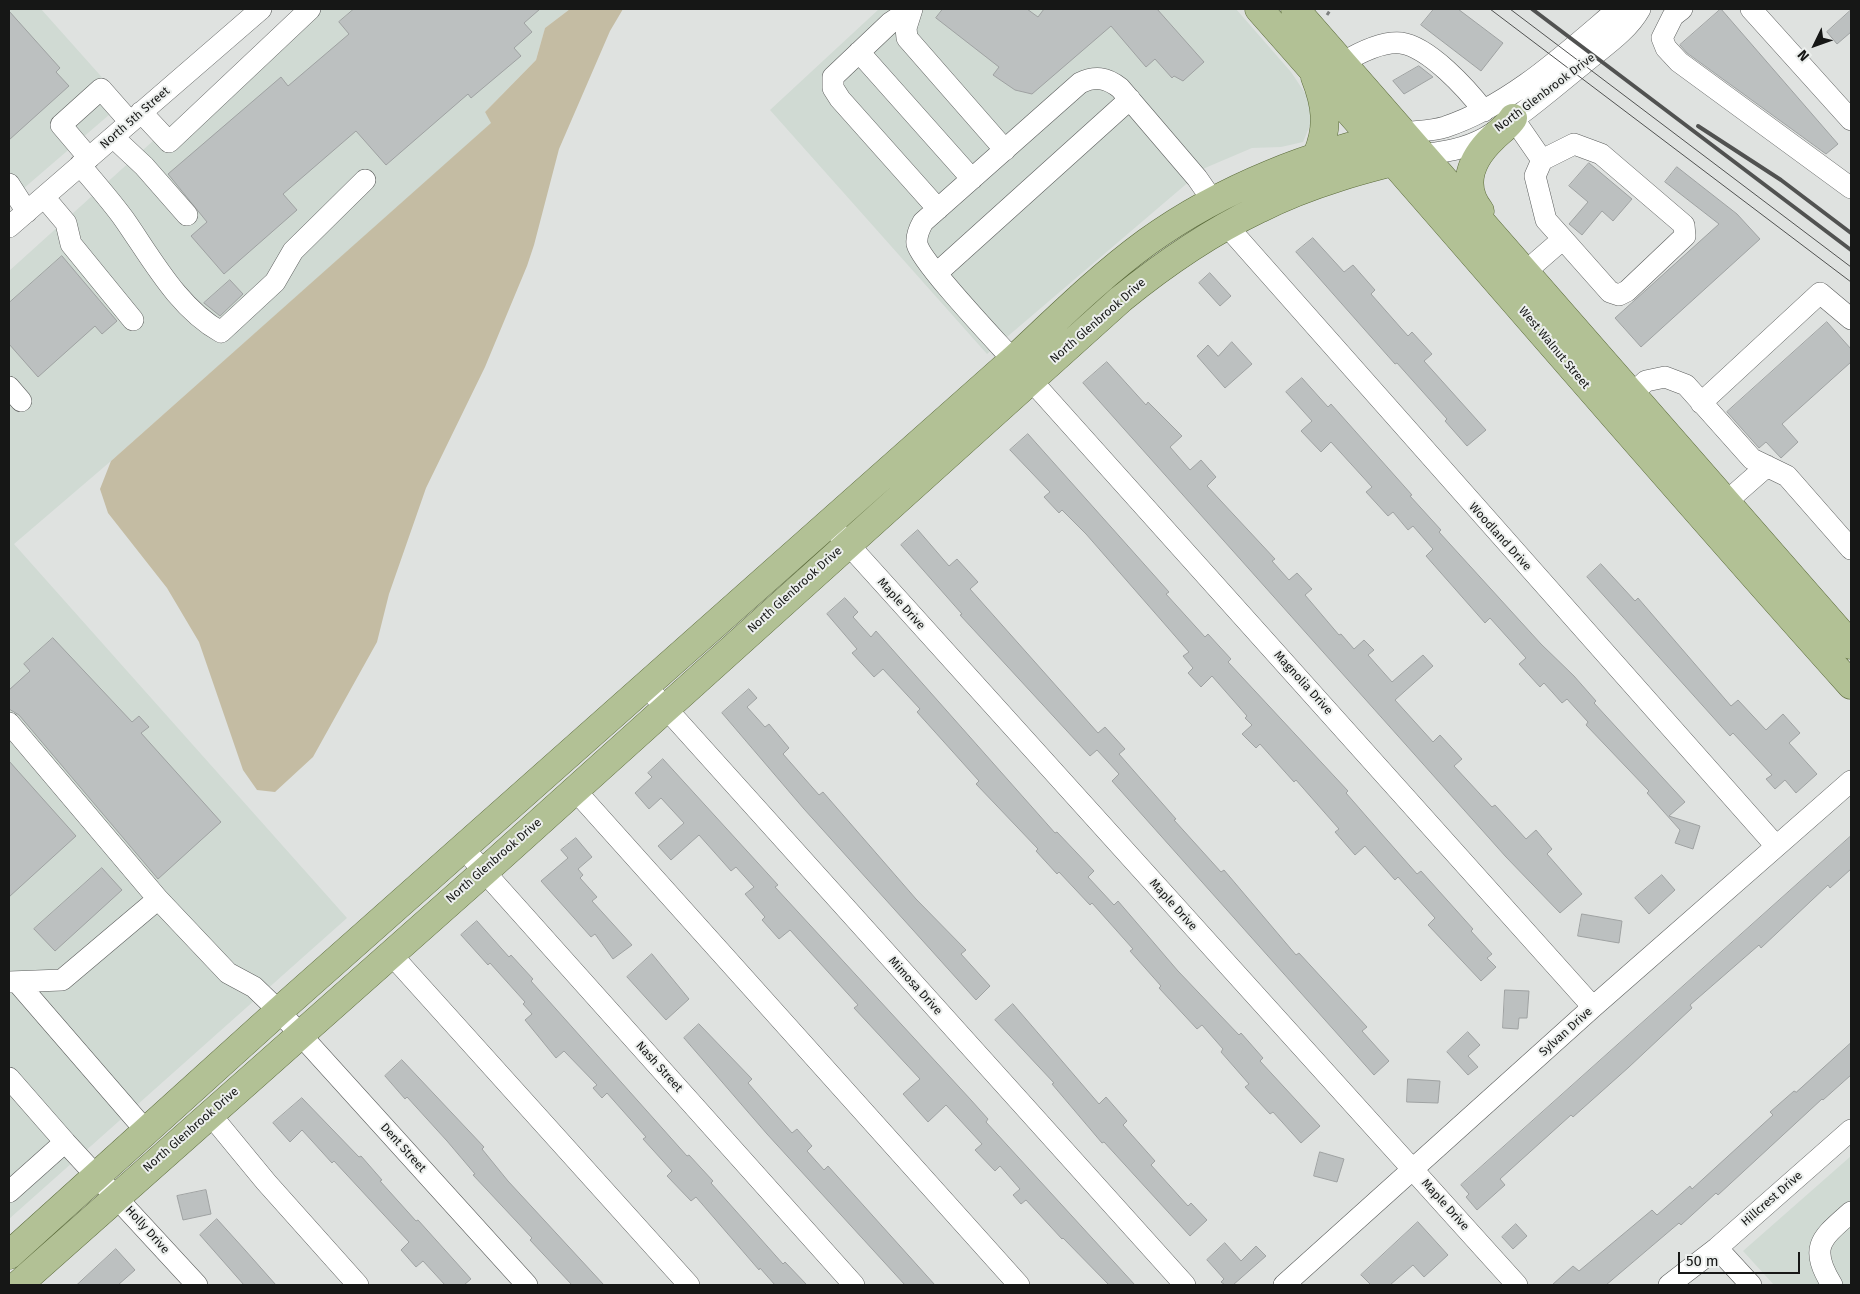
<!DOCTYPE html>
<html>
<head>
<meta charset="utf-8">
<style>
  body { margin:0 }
  #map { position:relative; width:1860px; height:1294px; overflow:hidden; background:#dfe2e0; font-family:"Fira Sans",sans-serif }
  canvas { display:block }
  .frame { position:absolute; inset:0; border:10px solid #161716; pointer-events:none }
  .north { position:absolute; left:1790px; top:20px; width:50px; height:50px; -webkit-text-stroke:4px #ecefed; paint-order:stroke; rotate:228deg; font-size:14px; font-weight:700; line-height:20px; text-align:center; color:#161716 }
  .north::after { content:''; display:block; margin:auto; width:18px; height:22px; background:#161716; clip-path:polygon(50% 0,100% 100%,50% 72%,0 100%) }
  .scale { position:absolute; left:1678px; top:1252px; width:122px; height:22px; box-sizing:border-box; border:2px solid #161716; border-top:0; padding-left:6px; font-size:15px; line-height:18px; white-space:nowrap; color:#161716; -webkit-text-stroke:4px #ecefed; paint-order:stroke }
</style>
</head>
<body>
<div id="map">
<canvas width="1860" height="1294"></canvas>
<div class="frame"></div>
<div class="north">N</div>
<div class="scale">50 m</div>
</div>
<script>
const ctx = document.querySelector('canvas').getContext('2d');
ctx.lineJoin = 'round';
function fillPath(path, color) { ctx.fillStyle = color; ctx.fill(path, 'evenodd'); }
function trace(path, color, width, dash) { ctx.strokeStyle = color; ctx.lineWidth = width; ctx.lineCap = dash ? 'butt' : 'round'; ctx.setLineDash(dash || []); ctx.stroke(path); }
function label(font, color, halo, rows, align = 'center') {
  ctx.font = font + ' "Fira Sans",sans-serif'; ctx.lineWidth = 4; ctx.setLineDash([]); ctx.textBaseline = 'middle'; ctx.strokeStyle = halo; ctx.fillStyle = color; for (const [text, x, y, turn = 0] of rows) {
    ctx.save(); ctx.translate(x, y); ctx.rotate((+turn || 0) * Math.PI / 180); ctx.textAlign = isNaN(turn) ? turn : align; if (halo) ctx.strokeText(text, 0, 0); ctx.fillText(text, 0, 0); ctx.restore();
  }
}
fillPath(new Path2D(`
  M9 9H41L124 102 9 201Z
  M299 9H570L545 28 536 60 485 112 492 123 111 461 14 544 347 918 9 1219V271Z
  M879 9H1236L1291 72 1309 99 1311 123 1303 142 1281 147 1252 148 1205 168 987 354 770 110Z
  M1851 1156V1285H1774L1743 1251Z`), '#d0dad3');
fillPath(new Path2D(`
  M570 9H623L610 31 559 149 534 245 527 266 485 367 426 488 389 594 377 642 313 757 275 792 257 790 243 770 199 642 167 588 108 513 100 489 111 461 491 123 485 112 536 60 545 28Z`), '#c4bca3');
const building = new Path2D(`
  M354 9H540L524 23 532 32 514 48 521 56 471 98 468 94 386 165 356 131 283 194 297 210 224 274 191 236 207 222 168 174 281 77 288 86 349 34 339 22Z
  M943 9H1027L1038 17 1044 9H1157L1204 62 1183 81 1174 76 1172 78 1155 59 1146 67 1111 26 1032 94 1015 90 993 75 999 67 936 18Z
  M1434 9H1458L1503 43 1481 71 1421 25Z
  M1721 9 1838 144 1826 154 1687 53 1680 45Z
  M1851 10V32L1837 44 1827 32Z
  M9 11 60 68 56 72 69 86 9 140Z
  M1419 66 1433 77 1404 94 1393 81Z
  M1589 163 1632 199 1613 221 1602 211 1582 235 1569 224 1588 202 1569 186Z
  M1677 167 1737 214 1760 239 1641 347 1615 318 1719 224 1665 182Z
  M1313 238 1344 272 1353 265 1375 290 1371 294 1408 336 1412 332 1432 354 1424 361 1486 430 1467 446 1445 421 1447 419 1397 363 1395 364 1296 252Z
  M62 256 117 321 102 334 95 326 38 377 9 344V303Z
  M1210 273 1231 296 1220 306 1199 283Z
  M230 280 243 294 220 316 204 303Z
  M1827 322 1851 349V362L1782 424 1798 442 1781 458 1766 442 1759 448 1727 412Z
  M1232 342 1252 364 1225 388 1197 356 1208 345 1218 356Z
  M1107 362 1146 405 1148 402 1182 436 1170 447 1190 470 1201 460 1216 477 1207 486 1275 559 1272 561 1289 580 1297 573 1312 589 1305 595 1339 635 1341 634 1354 649 1364 640 1374 650 1368 655 1392 682 1423 655 1433 666 1395 700 1433 742 1440 735 1462 759 1454 766 1492 807 1495 805 1526 839 1536 830 1552 849 1547 854 1582 894 1560 913 1506 857 1083 383Z
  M1302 378 1328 407 1331 404 1412 495 1410 496 1441 530 1439 532 1541 644 1574 676 1596 701 1594 703 1685 802 1669 816 1700 826 1693 849 1675 843 1680 830 1647 793 1649 791 1586 725 1588 722 1567 699 1562 703 1544 683 1540 687 1519 664 1526 658 1490 618 1485 623 1426 556 1433 549 1413 526 1408 530 1393 512 1388 516 1366 492 1372 487 1331 442 1321 452 1301 431 1312 421 1286 392Z
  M1028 434 1169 592 1166 594 1205 637 1208 634 1231 659 1228 662 1348 791 1346 793 1380 832 1417 874 1421 871 1473 929 1471 931 1492 954 1487 958 1496 967 1481 981 1428 925 1435 918 1398 877 1395 880 1365 846 1355 855 1335 832 1339 829 1296 780 1294 782 1260 744 1256 748 1242 734 1252 725 1245 718 1247 716 1212 676 1201 687 1188 673 1193 668 1183 656 1189 652 1086 534 1062 510 1059 513 1044 497 1050 492 1010 450Z
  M918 530 949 566 957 559 978 582 970 589 1098 733 1105 727 1125 749 1119 754 1176 819 1174 820 1221 872 1224 870 1296 955 1299 953 1367 1027 1362 1031 1389 1061 1374 1075 1112 781 1119 774 1097 750 1090 756 960 615 962 614 901 545Z
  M1601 564 1635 601 1638 598 1731 706 1738 700 1766 730 1783 714 1800 733 1789 743 1817 774 1796 793 1785 780 1775 789 1766 779 1772 775 1733 733 1730 736 1587 577Z
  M845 598 858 612 853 617 871 637 876 631 1055 833 1057 832 1094 871 1088 877 1114 905 1118 901 1178 971 1239 1035 1241 1033 1263 1058 1260 1061 1320 1126 1301 1143 1273 1112 1270 1114 1245 1087 1249 1084 1221 1052 1223 1049 1202 1025 1197 1029 1159 988 1161 986 1130 951 1133 949 1092 903 1090 905 1059 872 1057 874 1036 851 1038 849 976 784 979 781 917 712 920 709 883 669 874 677 852 653 857 649 827 614Z
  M53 638 132 722 139 716 149 727 141 733 221 822 158 879 19 715 9 709V690L30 671 24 664Z
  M749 689 757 698 747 707 765 727 769 724 789 748 783 754 819 795 823 792 916 899 966 950 961 954 990 986 976 1000 804 809 722 713Z
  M663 759 778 885 775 887 971 1100 988 1119 986 1122 1135 1285H1109L1063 1238 1062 1239 1026 1200 1021 1204 1013 1195 1020 1189 1000 1166 995 1171 975 1150 982 1144 946 1105 928 1122 903 1094 920 1079 854 1008 858 1005 790 930 779 939 762 920 765 917 745 894 754 887 736 867 731 871 699 835 671 860 658 846 684 823 661 798 649 809 635 793 652 777 648 773Z
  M9 761 76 836 9 897Z
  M1851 836V869L1830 888 1828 885 1761 948 1759 945 1690 1005 1692 1008 1629 1067 1573 1117 1571 1115 1500 1179 1505 1185 1477 1210 1466 1197 1469 1194 1461 1185Z
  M576 838 592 857 578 869 583 875 580 878 597 897 592 901 632 945 613 959 595 934 591 937 541 881 568 858 561 850Z
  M102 868 122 890 55 951 34 929Z
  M1662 875 1675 890 1649 914 1635 898Z
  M1582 914 1622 921 1619 943 1578 936Z
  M477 921 509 957 511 955 533 979 531 981 687 1156 689 1155 713 1181 711 1183 783 1264 785 1262 807 1285H775L760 1268 759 1270 696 1197 691 1201 667 1176 672 1171 643 1139 646 1137 607 1093 602 1098 593 1088 597 1085 564 1051 556 1058 525 1020 532 1014 523 1004 525 1002 490 963 488 965 461 935Z
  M652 954 689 999 666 1020 627 977Z
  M1505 990 1529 991 1527 1018H1519L1518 1029 1503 1028Z
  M1013 1004 1099 1104 1106 1097 1127 1121 1123 1125 1155 1161 1151 1165 1188 1206 1191 1203 1207 1220 1190 1236 1104 1142 1102 1143 1052 1084 1054 1083 995 1020Z
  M699 1024 752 1079 748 1083 792 1133 797 1129 812 1146 807 1151 824 1170 828 1166 935 1285H905L767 1134 684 1038Z
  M1468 1032 1480 1045 1468 1056 1478 1067 1468 1075 1447 1052Z
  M1851 1043V1075L1823 1100 1822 1099 1718 1195 1716 1193 1681 1225 1679 1223 1606 1285H1552L1573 1266 1579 1271 1652 1210 1657 1215 1690 1186 1692 1189 1773 1115 1770 1112 1794 1091 1796 1092Z
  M402 1060 484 1147 482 1149 508 1181 604 1285H572L530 1240 532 1238 473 1175 475 1174 447 1141 407 1097 405 1099 385 1076Z
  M1408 1079 1440 1081 1438 1103 1407 1102Z
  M302 1098 359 1157 361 1156 382 1180 380 1181 416 1221 418 1220 471 1279 464 1285H445L423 1261 416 1267 401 1250 409 1242 334 1161 332 1163 302 1130 290 1142 273 1123Z
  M1320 1152 1344 1159 1337 1182 1314 1176Z
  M206 1190 211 1214 183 1220 177 1196Z
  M217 1219 245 1250 276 1285H244L200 1235Z
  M1418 1222 1448 1255 1424 1277 1413 1265 1390 1285H1371L1361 1275Z
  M1516 1224 1527 1236 1513 1249 1502 1237Z
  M1225 1243 1241 1261 1256 1246 1266 1256 1233 1285H1225L1221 1282 1224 1279 1207 1260Z
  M116 1249 135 1270 118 1285H77Z`);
fillPath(building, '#bcc0c0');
trace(building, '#9fa2a2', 1);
const minor = new Path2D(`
  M911 9 890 23 833 77V88L840 99 938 209
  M912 9 906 28 907 38 1005 150
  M1682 9 1673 16 1662 38 1666 48 1679 62 1851 188
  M1751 9 1851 120
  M859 52 972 179
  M1342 63C1357 54 1382 41 1401 43 1429 47 1467 89 1484 111
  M141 112 169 142 310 9
  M1513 118 1542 160
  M1403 133C1417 131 1432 131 1445 127 1511 105 1566 53 1618 9
  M113 137 144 166 187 215
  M1422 155C1444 152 1465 149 1485 138 1520 117 1551 90 1583 64 1603 47 1627 32 1640 9
  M89 158 61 125 101 89 130 122
  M80 165C95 183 111 201 124 219 152 259 178 308 221 332L275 282 293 251 365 180
  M9 184 27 212
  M44 197 66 223 71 244 133 320
  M1213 201 1197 178 1120 88C1106 77 1095 76 1080 83L923 222C919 229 916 236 917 244 921 262 996 341 1013 360L1593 1007
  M1227 226 1776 846
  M9 227 261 9
  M1525 272 1563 239 1610 292 1619 295 1627 291 1685 236 1684 225 1601 154 1574 144 1542 160 1535 176 1546 220 1563 239
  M937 273 1130 99
  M9 387 21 401
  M1701 403 1820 293 1851 319
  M1621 404 1646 381 1665 377 1686 385 1752 459 1787 476 1851 549
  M1726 502 1767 466
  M838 533 1517 1285
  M646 686 1185 1285
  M9 723 158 899
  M575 790 1019 1285
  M464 849 854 1285
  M390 953 689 1285
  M9 982 62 980 158 899 228 973 254 987 279 1011 527 1285
  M17 982 146 1131
  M9 1078 65 1142 9 1192
  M210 1114 266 1182 358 1285
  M65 1142 197 1285
  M1717 1248 1751 1285
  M1284 1285 1593 1007 1851 781
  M1669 1285 1717 1248 1851 1130
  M1832 1285C1808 1246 1822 1238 1851 1212`);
const major = new Path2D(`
  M1259 9C1457 233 1651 462 1851 685
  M1295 9 1851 645
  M1315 77C1326 105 1329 127 1317 155
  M1480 211C1460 186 1471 159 1493 138 1500 131 1508 126 1513 118
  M9 1255 279 1011 1013 360C1056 320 1099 277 1147 242 1225 186 1311 154 1403 133
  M18 1285 484 872 1121 299C1164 264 1209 233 1259 209 1310 183 1367 168 1422 155`);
trace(minor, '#5c5e5d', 22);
trace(major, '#5a6a3a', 29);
trace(new Path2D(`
  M1327 15 1331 9`), '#7e807f', 3, [4, 4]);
trace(minor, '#fff', 21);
trace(major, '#b2c195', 28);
trace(new Path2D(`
  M1490 9 1851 282
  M1510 9 1851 267`), '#515251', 1);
trace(new Path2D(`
  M1532 9 1851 250
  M1698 126 1781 180 1851 233`), '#515251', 4);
label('12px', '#161716', '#ecefed', [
  ["North Glenbrook Drive",1545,93,-37],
  ["North 5th Street",135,118,-41],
  ["North Glenbrook Drive",1098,321,-41],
  ["West Walnut Street",1554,348,50],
  ["Woodland Drive",1500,537,48],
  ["North Glenbrook Drive",795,590,-42],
  ["Maple Drive",901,604,48],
  ["Magnolia Drive",1303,683,48],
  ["North Glenbrook Drive",494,861,-41],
  ["Maple Drive",1173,905,48],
  ["Mimosa Drive",915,986,48],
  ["Sylvan Drive",1566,1032,-42],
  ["Nash Street",659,1067,48],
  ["North Glenbrook Drive",191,1130,-41],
  ["Dent Street",403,1148,48],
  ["Hillcrest Drive",1772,1199,-41],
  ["Maple Drive",1445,1205,48],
  ["Holly Drive",147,1230,48]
]);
</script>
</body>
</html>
